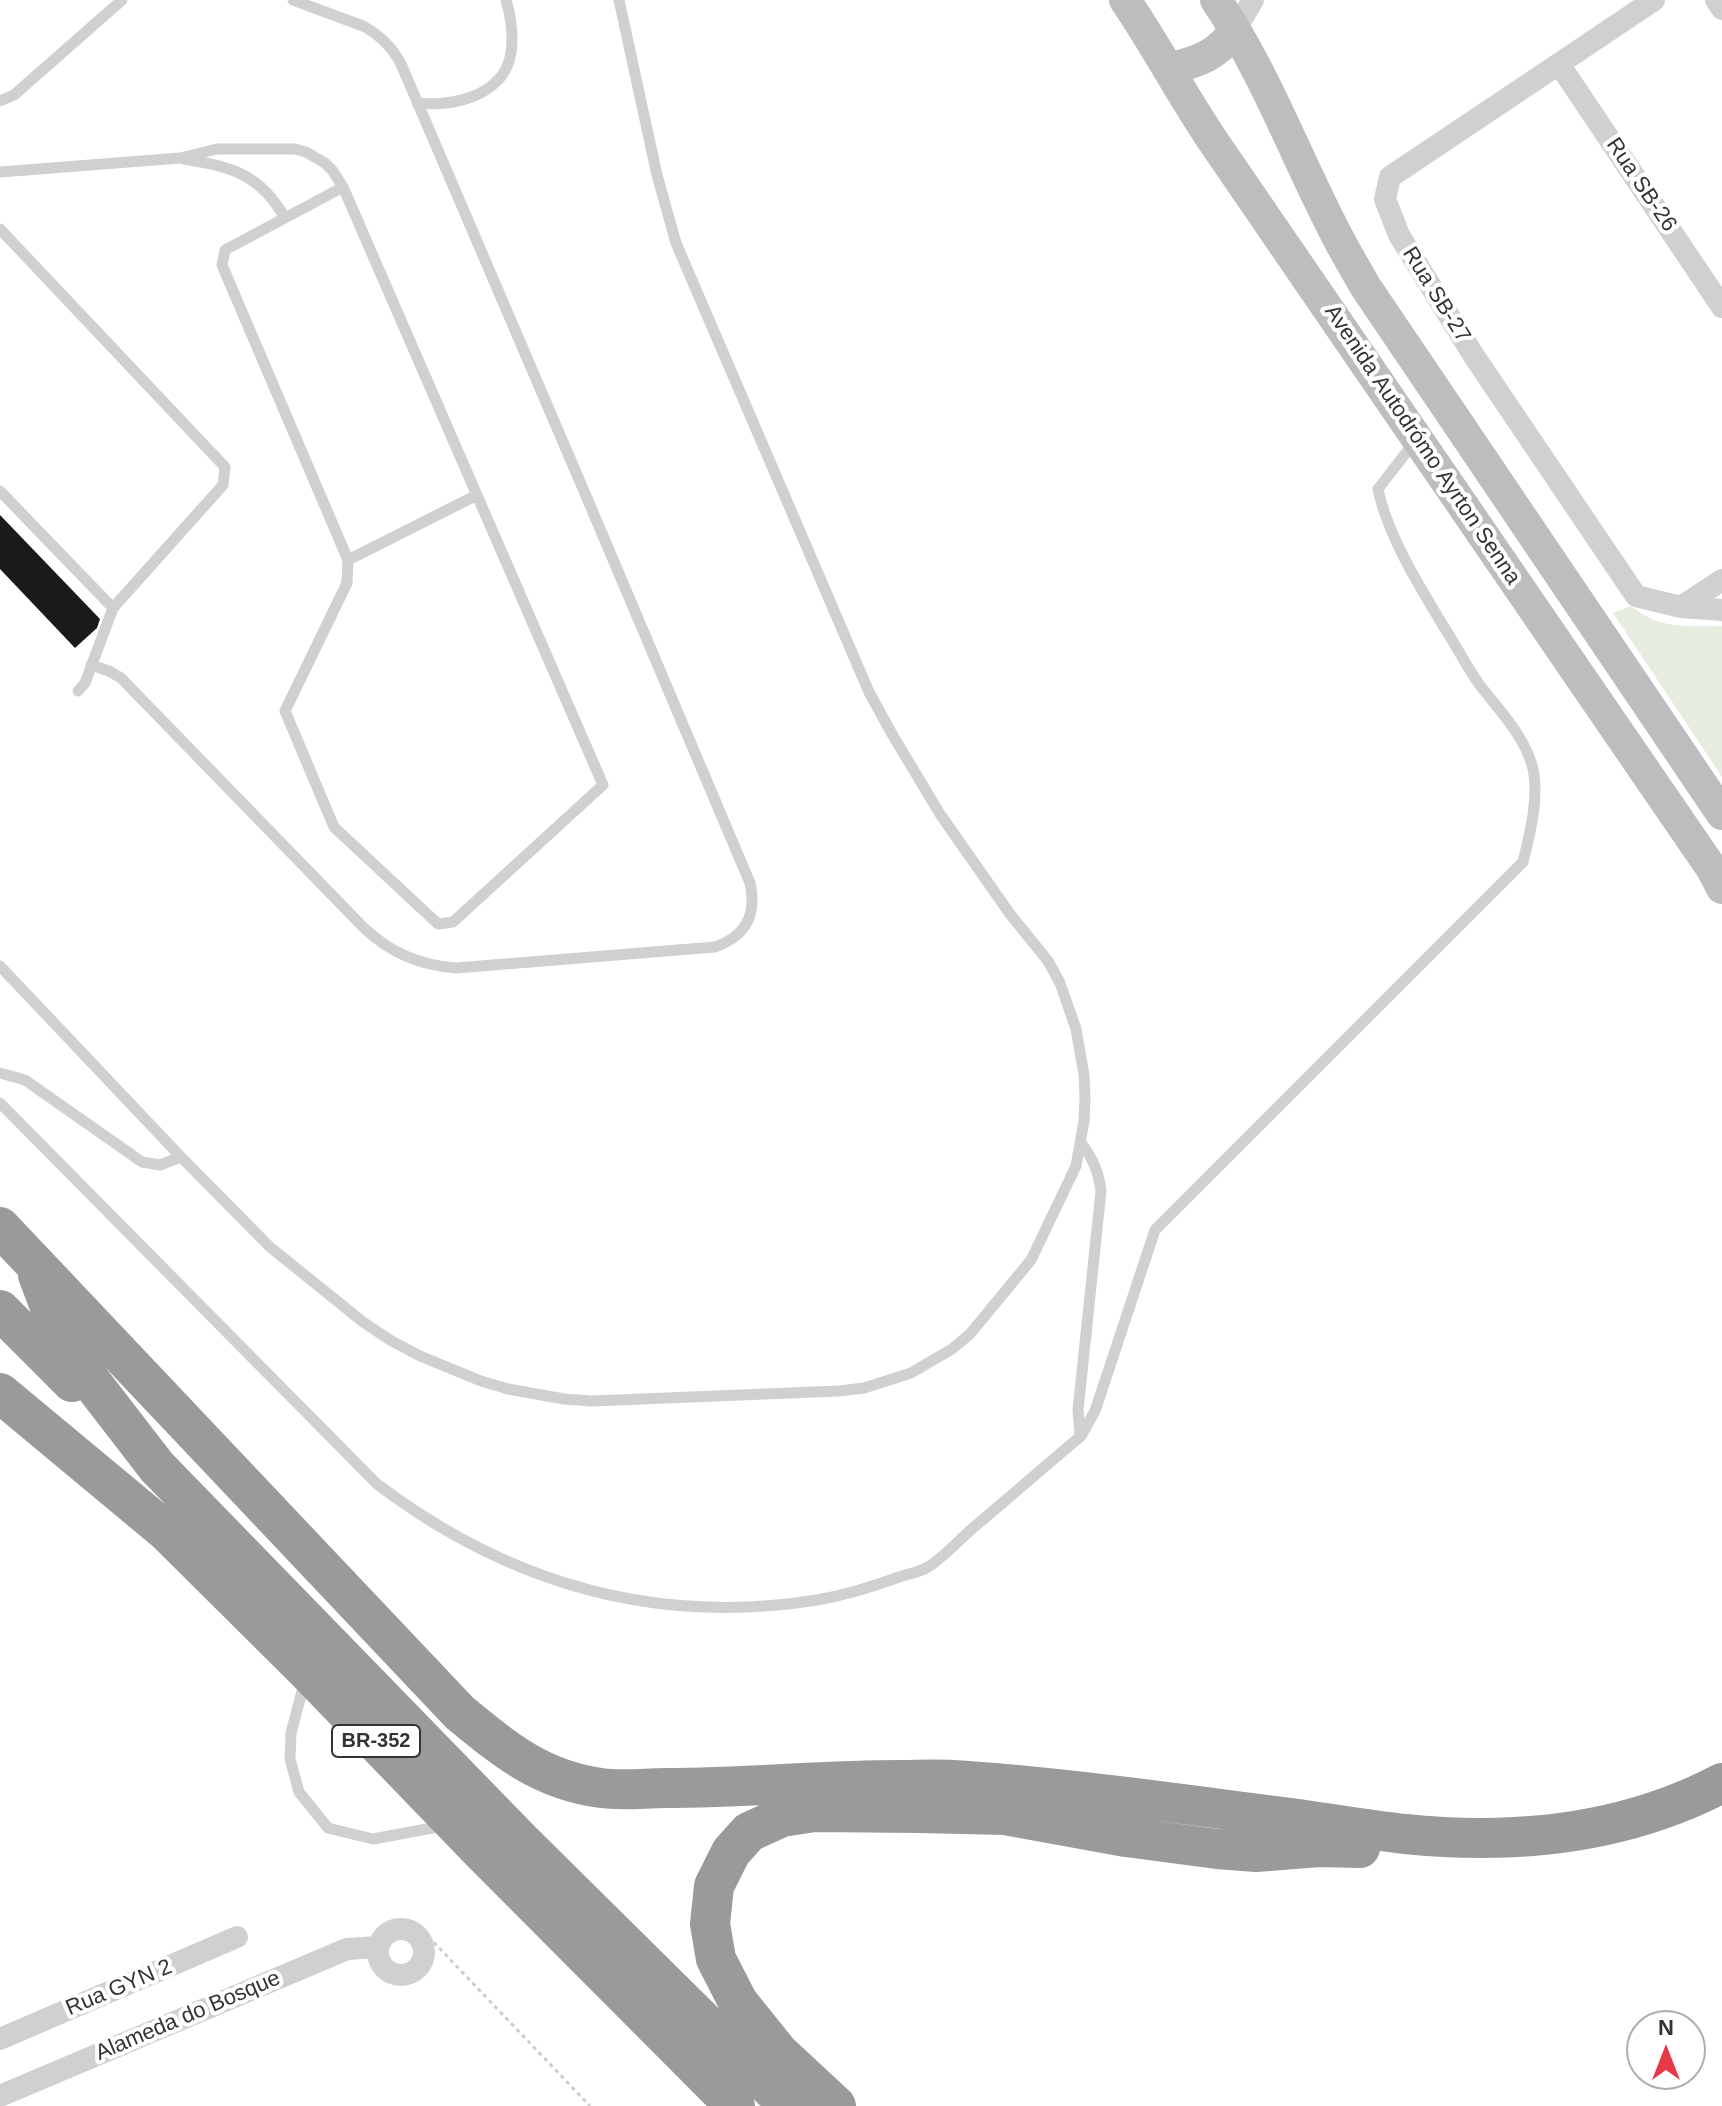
<!DOCTYPE html>
<html>
<head>
<meta charset="utf-8">
<style>
  body { margin:0 }
  #map { position:relative; width:1722px; height:2106px; overflow:hidden; background:#fff; font-family:Helvetica,sans-serif }
  canvas { display:block }
  .north { position:absolute; left:1626px; top:2010px; width:80px; height:80px; box-sizing:border-box; background:#fff; border:2px solid #adadad; border-radius:50%; rotate:0deg; font-size:22px; font-weight:700; line-height:32px; text-align:center; color:#333 }
  .north::after { content:''; display:block; margin:auto; width:28px; height:36px; background:#e63946; clip-path:polygon(50% 0,100% 100%,50% 72%,0 100%) }
</style>
</head>
<body>
<div id="map">
<canvas width="1722" height="2106"></canvas>
<div class="north">N</div>
</div>
<script>
const ctx = document.querySelector('canvas').getContext('2d');
ctx.lineJoin = 'round';
function fillPath(path, color) { ctx.fillStyle = color; ctx.fill(path, 'evenodd'); }
function trace(path, color, width, dash) { ctx.strokeStyle = color; ctx.lineWidth = width; ctx.lineCap = dash ? 'butt' : 'round'; ctx.setLineDash(dash || []); ctx.stroke(path); }
function label(font, color, halo, rows, align = 'center') {
  ctx.font = font + ' Helvetica,sans-serif'; ctx.lineWidth = 8; ctx.setLineDash([]); ctx.textBaseline = 'middle'; ctx.strokeStyle = halo; ctx.fillStyle = color; for (const [text, x, y, turn = 0] of rows) {
    ctx.save(); ctx.translate(x, y); ctx.rotate((+turn || 0) * Math.PI / 180); ctx.textAlign = isNaN(turn) ? turn : align; if (halo) ctx.strokeText(text, 0, 0); ctx.fillText(text, 0, 0); ctx.restore();
  }
}
fillPath(new Path2D(`
  M1631 606C1660 630 1687 626 1722 626V777L1613 613Z`), '#e6ecdf');
fillPath(new Path2D(`
  M0 515 100 619 97 628 75 648 0 569Z`), '#1a1a1a');
trace(new Path2D(`
  M407 1930H422L590 2106`), '#cdcdcd', 3, [4, 4]);
trace(new Path2D(`
  M0 101 14 95 122 0
  M417 103C447 106 484 100 503 74 517 54 512 21 506 0
  M184 159C232 167 260 174 285 218
  M0 172 180 158 217 149H295L306 152 325 163 332 170 343 187 603 785 453 922 438 924 334 827 285 711 347 583 348 560 222 265 225 250 343 187
  M0 229 225 467 223 485 113 608
  M0 491 113 608 85 683 78 691
  M348 560 477 495
  M91 665 109 671 121 678 364 928C391 953 419 965 456 968L715 947C746 936 757 915 750 883L584 491 401 64C392 47 380 35 363 26L293 0
  M0 966 181 1157 270 1247 363 1322 390 1340 420 1356 481 1381 508 1389 564 1399 592 1401 839 1391 864 1388 911 1373 952 1349 970 1334 1031 1260 1076 1166 1084 1121 1085 1098 1084 1075 1076 1029 1060 983 1048 961 1010 914 940 814 892 734 869 692 676 243 657 175 619 0
  M0 1073 25 1080 142 1162 160 1165 181 1157
  M0 1103 377 1484C508 1583 654 1626 817 1600 846 1595 872 1587 899 1577 908 1574 920 1572 928 1567 943 1558 961 1538 974 1527 1010 1497 1045 1466 1081 1436L1095 1411 1155 1230 1523 862C1530 834 1540 794 1532 765 1523 734 1498 709 1479 684 1467 667 1458 649 1447 632 1421 589 1388 537 1378 489L1416 440
  M1080 1435 1078 1410 1101 1191C1099 1173 1093 1158 1081 1143
  M305 1680 291 1733 290 1759 299 1792 328 1828 373 1839 443 1826`), '#d0d0d0', 11);
trace(new Path2D(`
  M1654 0 1390 177 1385 199 1399 235 1474 356 1636 596 1681 607 1722 610
  M1716 0 1722 9
  M1235 30 1253 0
  M1559 64 1722 307
  M1681 607 1722 580
  M378 1952a23 23 0 1 1 46 0a23 23 0 1 1-46 0Z
  M0 2039 237 1937
  M0 2096 347 1949 378 1947`), '#d0d0d0', 22);
trace(new Path2D(`
  M1125 0C1157 47 1183 97 1215 144 1382 385 1546 628 1712 869L1722 888
  M1216 0C1265 72 1295 155 1335 232 1344 250 1355 268 1365 286L1722 814
  M1168 69C1198 62 1218 55 1235 30`), '#bdbdbd', 32);
trace(new Path2D(`
  M0 1227 460 1713C505 1750 541 1780 601 1788 622 1791 645 1788 666 1788 744 1788 822 1780 900 1780 918 1780 935 1779 953 1780 1063 1787 1173 1803 1283 1817 1324 1822 1364 1830 1405 1834 1513 1845 1625 1834 1722 1783
  M38 1275 59 1331 76 1362 157 1467 520 1840 789 2106
  M0 1310 72 1382
  M0 1393 166 1531 308 1672 480 1850 735 2106
  M836 2106 779 2053 738 2002 716 1959 710 1924 714 1886 731 1852 749 1832 782 1817 814 1812 919 1813 1005 1815 1126 1837 1217 1849 1256 1852 1319 1847 1360 1848`), '#9a9a9a', 40);
for (const [x, y, w] of [
  [376,1741,88]
]) { const box = new Path2D(); box.roundRect(x - w / 2, y - 16, w, 32, 6); ctx.fillStyle = '#fff'; ctx.fill(box); trace(box, '#333', 2); }
label('bold 20px', '#333', null, [
  ["BR-352",376,1741]
]);
label('22px', '#333', '#fff', [
  ["Rua SB-26",1641,185,56],
  ["Rua SB-27",1436,295,58],
  ["Avenida Autodrómo Ayrton Senna",1422,445,56],
  ["Rua GYN 2",119,1988,-23],
  ["Alameda do Bosque",188,2016,-23]
]);
</script>
</body>
</html>
